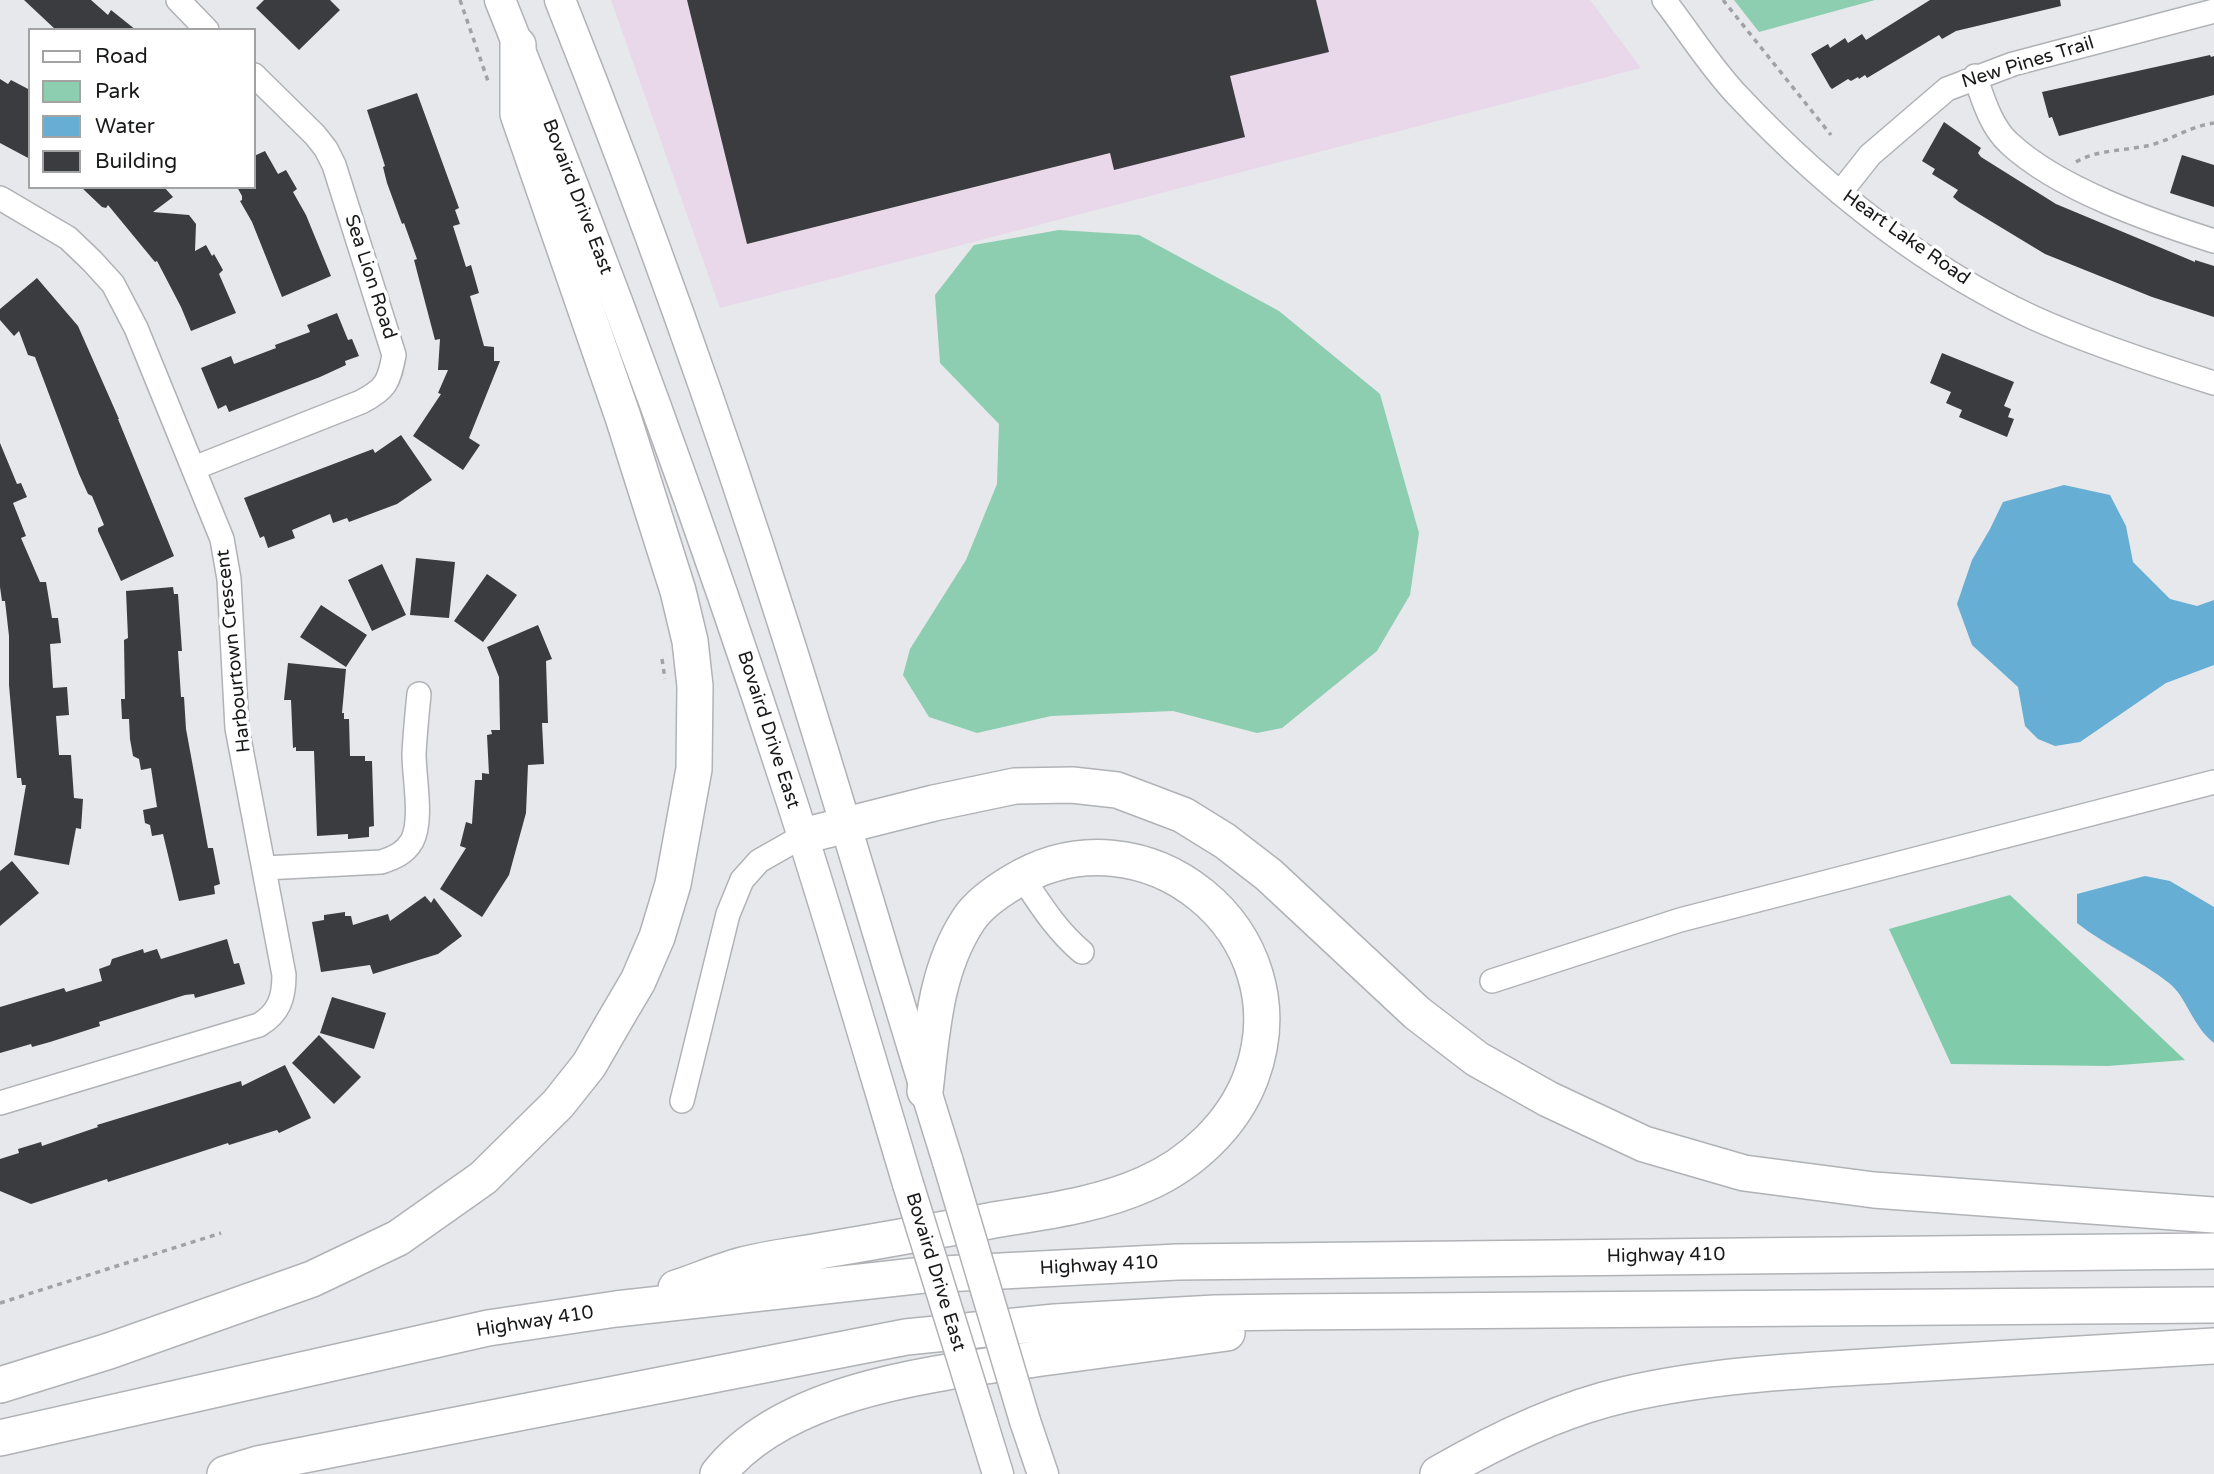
<!DOCTYPE html>
<html>
<head>
<meta charset="utf-8">
<style>
  body { margin:0 }
  #map { position:relative; width:2214px; height:1474px; overflow:hidden; background:#e6e8ec; font-family:"Varela Round",sans-serif }
  canvas { display:block }
  .legend { position:absolute; left:28px; top:28px; width:228px; height:161px; box-sizing:border-box; background:#fff; border:2px solid #a3a3a3; margin:0; padding:9px 12px; list-style:none; font-size:21px; color:#18191a }
  .legend li { display:flex; align-items:center; gap:14px; height:35px }
  .legend b { width:35px; border:2px solid #a3a3a3 }
</style>
</head>
<body>
<div id="map">
<canvas width="2214" height="1474"></canvas>
<ul class="legend">
<li><b style="height:9px;background:#fff"></b>Road</li>
<li><b style="height:19px;background:#8cceaf"></b>Park</li>
<li><b style="height:19px;background:#67aed4"></b>Water</li>
<li><b style="height:19px;background:#3a3c3f"></b>Building</li>
</ul>
</div>
<script>
const ctx = document.querySelector('canvas').getContext('2d');
ctx.lineJoin = 'round';
function fillPath(path, color) { ctx.fillStyle = color; ctx.fill(path, 'evenodd'); }
function trace(path, color, width, dash) { ctx.strokeStyle = color; ctx.lineWidth = width; ctx.lineCap = dash ? 'butt' : 'round'; ctx.setLineDash(dash || []); ctx.stroke(path); }
function label(font, color, halo, rows, align = 'center') {
  ctx.font = font + ' "Varela Round",sans-serif'; ctx.lineWidth = 7; ctx.setLineDash([]); ctx.textBaseline = 'middle'; ctx.strokeStyle = halo; ctx.fillStyle = color; for (const [text, x, y, turn = 0] of rows) {
    ctx.save(); ctx.translate(x, y); ctx.rotate((+turn || 0) * Math.PI / 180); ctx.textAlign = isNaN(turn) ? turn : align; if (halo) ctx.strokeText(text, 0, 0); ctx.fillText(text, 0, 0); ctx.restore();
  }
}
fillPath(new Path2D(`
  M611 0H1590L1641 68 720 308Z`), '#e9d8ea');
fillPath(new Path2D(`
  M1734 0H1875L1759 32Z
  M1059 230 1139 235 1279 311 1380 394 1419 533 1410 595 1377 651 1282 728 1257 733 1173 711 1051 716 977 733 929 717 903 675 910 649 966 560 997 484 999 424 940 363 935 295 974 245Z`), '#8cceaf');
fillPath(new Path2D(`
  M2010 895 2185 1060 2108 1066 1951 1064 1889 929Z`), '#80ccaa');
fillPath(new Path2D(`
  M2064 485 2110 495 2126 526 2133 562 2170 599 2197 606 2214 600V665L2166 683 2080 742 2055 746 2038 739 2025 726 2018 687 1972 645 1957 604 1972 560 1990 529 2003 502Z
  M2145 876 2170 881 2214 907V1043C2193 1027 2186 996 2169 983 2140 960 2106 946 2077 923V894Z`), '#67aed4');
fillPath(new Path2D(`
  M24 0H91L108 15 111 10 136 30H56Z
  M264 0H330L340 10 299 50 256 8Z
  M687 0H1316L1329 52 1230 76 1245 137 1114 170 1110 153 747 244Z
  M1930 0H2060L2061 6 1956 31 1942 39 1939 35 1867 78 1865 75 1859 79 1858 77 1851 81 1848 79 1832 89 1830 87 1811 54 1828 44 1830 48 1845 38 1848 43 1862 34 1866 40Z
  M2210 55 2211 57 2214 56V95L2059 136 2052 117 2049 118 2042 92Z
  M0 79 8 84 11 80 30 90V159L0 143Z
  M417 93 459 208 455 210 460 224 453 226 466 267 471 265 479 293 470 296 484 346 494 347V361H500L469 438 480 445 463 470 413 436 441 394 438 393 448 370H438L440 339 435 340 414 260 417 259 404 223 402 224 387 183 383 167 385 166 367 110Z
  M1944 122 1981 148 1978 153 1981 157 2056 204 2195 262V260L2214 266V317L2152 297 2045 254 1959 202 1953 197 1958 190 1932 174 1935 169 1922 161Z
  M265 151 278 174 286 170 297 189 293 192 306 215 331 276 282 297 252 222 240 201 242 200V196L237 187H254V156Z
  M2182 155 2214 165V207L2170 193Z
  M81 187H164L173 197 153 212 189 215 196 224 195 251 206 245 212 256 214 254 223 270 219 274 236 313 191 331 181 307 157 261 155 262 108 205 106 208 102 207Z
  M37 278 78 326 119 419H118L174 556 121 581 98 531V528L104 525 92 496 88 494 79 474 35 357 28 355 19 331 14 336 0 320V309Z
  M337 313 348 340 352 339 359 356 345 361 346 365 320 377 258 401 229 412 226 405 218 409 201 368 231 356 234 364 276 348 275 345 310 332 307 325Z
  M1942 353 2014 382 2004 406 2011 409 2008 417 2014 419 2007 437 1959 417 1962 410 1946 403 1951 392 1930 383Z
  M401 435 432 480 397 504 349 522 347 518 333 523 330 514 292 530 295 538 268 548 264 536 260 538 244 498 373 449 375 453Z
  M0 443 17 484 21 483 27 497 13 503 26 536 21 538 40 582H46L52 618H58L61 643 50 644 53 688 67 687 69 715 56 716 59 755H71L74 798 83 799 81 829 76 828 69 865 14 855 26 785H22L21 778H17L9 685V636L5 601H2L0 587Z
  M416 558 455 562 449 618 410 615Z
  M382 564 406 615 372 631 348 580Z
  M487 574 517 595 483 642 454 621Z
  M173 587 174 594H178L182 651H178L181 697H184L186 729 208 848H213L220 884 214 886 215 894 179 901 163 834 152 836 150 825 145 823 143 810 157 807 151 768 141 770 139 759 133 756 130 739 129 719H122L121 699H125L124 640 128 638 126 591Z
  M321 605 367 635 346 667 300 637Z
  M538 625 552 659 546 661 548 723H542L544 764 528 765 526 813 509 875 482 917 440 889 466 848 460 846 466 822 472 824 475 780H482V773L489 774 487 735 492 734 491 730H500L499 677 487 647Z
  M288 663 346 669 342 713H344V719H349L350 756H365V761H372L374 826 369 827V837L348 839V834L317 836 314 751H296V747L293 748 291 700H284Z
  M12 861 39 893 0 926V871Z
  M425 896 431 903 434 898 462 936 438 954 373 974 370 965 321 972 312 922 324 920V915L345 912V916H351L353 925 388 914 390 921Z
  M227 939 234 964 239 963 245 984 195 998 194 994 185 995 99 1022 100 1026 50 1042 32 1047 31 1044 0 1053V1007L64 988 66 992 102 981 99 969 110 965 112 959 143 949 144 953 157 949 161 959Z
  M332 997 386 1013 374 1049 320 1033Z
  M319 1035 361 1077 334 1104 292 1063Z
  M285 1065 311 1118 279 1133 277 1130 229 1145 228 1143 108 1182 107 1179 31 1204 0 1191V1159L19 1153 18 1149 41 1142 42 1146 98 1127 97 1125 120 1118 241 1081 242 1086Z`), '#3a3c3f');
const minor = new Path2D(`
  M178 0 207 30
  M1664 0C1689 32 1711 68 1739 97 1823 186 1922 266 2034 318 2092 344 2153 364 2214 383
  M1975 76C1983 99 1991 127 2009 143 2058 189 2151 221 2214 241
  M1840 193 1870 155 1947 89 2013 64 2214 11
  M0 198 68 238 92 261 113 284 136 328 222 539 229 579 237 728 284 975C284 998 279 1013 259 1025L0 1103
  M194 468 361 402C386 389 389 382 394 355L334 165 326 149 315 135 254 75
  M265 868 381 862C394 858 405 853 412 841 423 820 414 778 414 754 415 734 417 714 419 694
  M1022 877C1040 904 1056 930 1082 952
  M1492 981 1680 920 2214 782
  M682 1101 728 914 742 880 759 861 803 836`);
const major = new Path2D(`
  M500 0C605 261 702 525 789 793 831 922 869 1054 908 1184
  M560 0C642 206 717 415 784 626 841 804 892 984 948 1162
  M1025 1421 1043 1474
  M982 1422 998 1474`);
const highway = new Path2D(`
  M803 836 934 803 1015 786 1072 785 1117 790 1183 815 1225 841 1269 875 1417 1013 1477 1059 1548 1099 1644 1144 1744 1173 1874 1190 2214 1215
  M676 1288C698 1281 720 1271 743 1265 769 1258 798 1255 825 1250 880 1241 934 1231 989 1221 1041 1212 1096 1206 1145 1184 1191 1164 1233 1125 1251 1077 1305 932 1144 802 1013 882 998 891 979 904 969 919 935 970 932 1032 925 1091
  M0 1385 109 1351 312 1279 398 1238 483 1178 558 1104 589 1065 615 1020 638 981 657 937 673 884 694 769 695 686 690 641 678 591 623 417 518 114V45
  M0 1438 488 1328 616 1309 924 1275 1177 1262 2214 1251
  M225 1474 258 1464 906 1337 1055 1322 1215 1313 1284 1312 2214 1305
  M718 1474C787 1387 940 1373 1042 1358 1104 1350 1166 1341 1227 1333
  M1438 1474C1495 1441 1558 1410 1623 1395 1717 1373 1815 1370 1912 1364 2013 1358 2113 1352 2214 1346`);
trace(minor, '#b0b2b5', 26);
trace(major, '#b0b2b5', 33);
trace(highway, '#b0b2b5', 38);
trace(new Path2D(`
  M460 0 489 84
  M1723 0 1831 135
  M2076 162C2098 149 2126 151 2151 145 2173 139 2191 126 2214 123
  M662 659 665 679
  M0 1303 221 1233`), '#a0a2a5', 3.5, [5, 5]);
trace(minor, '#fff', 23);
trace(major, '#fff', 30);
trace(highway, '#fff', 35);
const majorBridge = new Path2D(`
  M948 1162 1025 1421
  M908 1184 982 1422`);
trace(majorBridge, '#b0b2b5', 33, []);
trace(majorBridge, '#fff', 30);
label('19px', '#18191a', '#fff', [
  ["New Pines Trail",2028,63,-17],
  ["Bovaird Drive East",577,197,69],
  ["Heart Lake Road",1906,238,35],
  ["Sea Lion Road",370,277,72],
  ["Harbourtown Crescent",234,651,-96],
  ["Bovaird Drive East",768,730,72],
  ["Highway 410",1666,1256,-1],
  ["Highway 410",1099,1266,-3],
  ["Bovaird Drive East",935,1272,73],
  ["Highway 410",535,1322,-9]
]);
</script>
</body>
</html>
